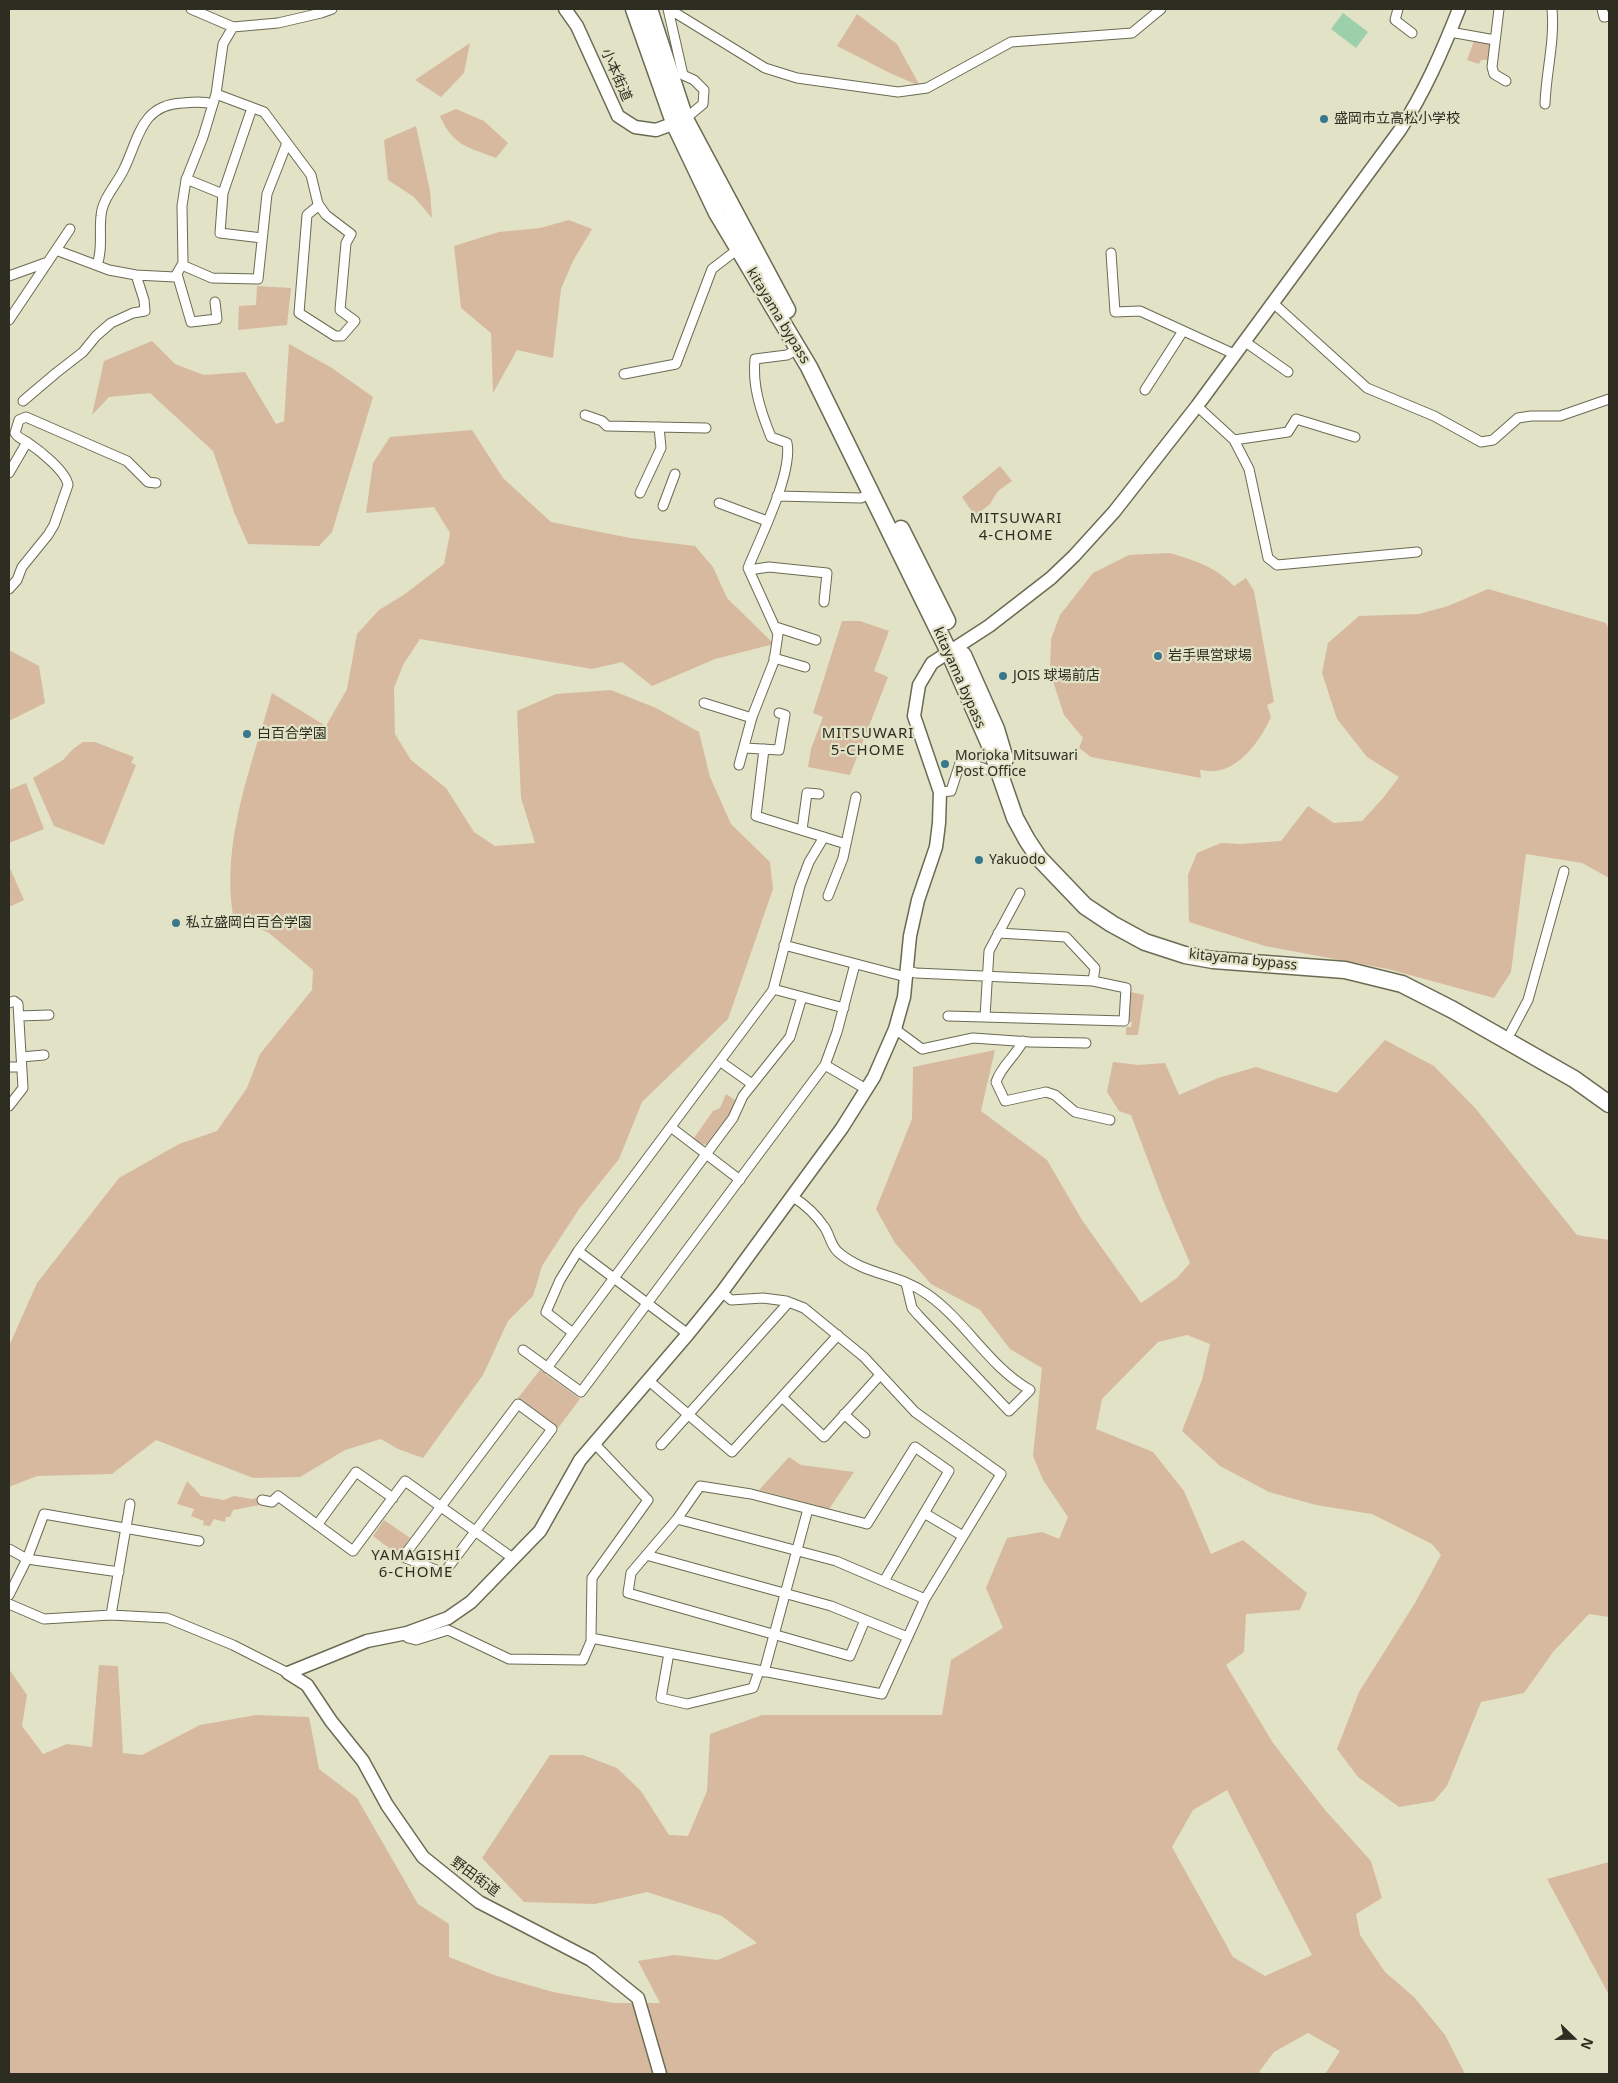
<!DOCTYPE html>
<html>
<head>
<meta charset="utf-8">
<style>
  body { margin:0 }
  #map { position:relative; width:1618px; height:2083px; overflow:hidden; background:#e2e2c7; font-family:"Noto Sans",sans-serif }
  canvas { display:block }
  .frame { position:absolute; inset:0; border:10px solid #2d2d22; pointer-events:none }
  .north { position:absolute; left:1548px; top:2013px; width:50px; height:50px; -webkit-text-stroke:4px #e2e2c7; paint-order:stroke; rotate:112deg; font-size:14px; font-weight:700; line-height:20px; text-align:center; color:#2d2d22 }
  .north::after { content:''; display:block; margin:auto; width:18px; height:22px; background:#2d2d22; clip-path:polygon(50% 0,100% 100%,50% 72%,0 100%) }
</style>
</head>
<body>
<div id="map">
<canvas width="1618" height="2083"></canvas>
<div class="frame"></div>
<div class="north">N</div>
</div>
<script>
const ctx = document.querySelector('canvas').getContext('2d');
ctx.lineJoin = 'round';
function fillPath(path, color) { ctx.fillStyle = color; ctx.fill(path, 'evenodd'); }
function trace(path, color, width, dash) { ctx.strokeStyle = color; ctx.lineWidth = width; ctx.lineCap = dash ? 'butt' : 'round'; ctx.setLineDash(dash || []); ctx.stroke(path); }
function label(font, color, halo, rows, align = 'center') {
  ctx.font = font + ' "Noto Sans","Noto Sans JP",sans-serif'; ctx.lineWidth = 4.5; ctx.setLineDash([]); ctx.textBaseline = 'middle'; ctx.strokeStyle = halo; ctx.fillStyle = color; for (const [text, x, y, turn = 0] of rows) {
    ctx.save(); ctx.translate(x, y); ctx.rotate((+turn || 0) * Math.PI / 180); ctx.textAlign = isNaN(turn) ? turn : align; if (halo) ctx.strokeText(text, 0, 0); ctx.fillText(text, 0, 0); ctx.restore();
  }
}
fillPath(new Path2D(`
  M857 14 897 44 920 86 892 74 837 46Z
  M1474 41 1491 44 1488 60H1481L1479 64 1467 60Z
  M470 43 464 73 441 97 415 80Z
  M456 109 484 121 508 143 496 158C468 147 453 146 440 116Z
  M416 126 430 191 432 218 414 197 388 180 384 140Z
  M569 220 592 229 573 261 561 289 553 358 517 350 493 393 491 333 461 308 454 246 499 232 540 228Z
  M257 286 291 288 287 325 238 330 239 306 256 305Z
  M152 341 175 364 204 375 245 372 276 424 284 421 289 344 332 368 373 397 332 532 319 546 248 544 234 512 213 451 150 393 109 397 92 415 104 361Z
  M472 430 503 478 551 522 630 538 695 546 713 567 727 598 774 644 715 659 652 686 622 662 592 669 420 639 403 665 394 688 395 734 411 760 446 788 474 832 495 846 535 843 521 798 517 711 556 694 611 690 656 708 699 732 710 777 731 824 770 862 773 889 728 1019 642 1102 619 1159 579 1209 542 1266 533 1296 508 1321 483 1375 423 1458 398 1449 381 1439 345 1450 300 1477 253 1478 156 1440 112 1474 37 1476 9 1487V1346L37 1283 119 1178 179 1144 217 1131 247 1088 260 1054 312 990 313 970 269 933 233 915C221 842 252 764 272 693L326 726 347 689 357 634 379 610 405 594 444 564 450 533 434 507 366 513 373 463 390 437Z
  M1000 466 1012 481 998 491 990 504 975 516 962 497Z
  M1170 553C1196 561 1214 566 1234 586L1246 578 1254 591 1274 702 1267 705 1271 717C1261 739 1242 767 1216 771 1211 772 1205 770 1200 770L1201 778 1091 757 1079 748 1083 738 1064 715 1050 672 1051 639 1060 615 1093 573 1129 555Z
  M1488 589 1606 623 1609 629V878L1582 863 1526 854 1511 972 1494 998 1388 969 1265 946 1189 922 1188 875 1197 853 1221 843 1240 844 1281 841 1308 806 1334 823 1362 821 1384 797 1399 777 1367 757 1337 719 1322 673 1328 643 1359 616 1419 614 1448 606Z
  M842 621H860L889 631 874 671 888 677 850 775 808 767 811 749 823 717 813 713Z
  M9 650 39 666 45 703 9 721Z
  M83 742H95L134 757 131 763 136 765 104 845 54 826 33 778 63 760 73 749Z
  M26 783 44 829 9 843V790Z
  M9 866 24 900 9 907Z
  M1131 992 1144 995 1138 1035H1126V1027H1131L1132 1023 1129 1021Z
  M1385 1040 1434 1066 1476 1109 1577 1235 1609 1240V1617L1589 1614 1553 1652 1524 1693 1481 1702 1447 1786 1434 1801 1399 1807 1358 1777 1337 1749 1359 1692 1415 1603 1441 1555 1432 1544 1372 1514 1316 1505 1269 1492 1220 1466 1182 1431 1202 1380 1210 1344 1187 1335 1158 1342 1102 1399 1096 1429 1153 1452 1184 1491 1211 1554 1243 1540 1307 1593 1300 1610 1246 1614 1244 1652 1226 1665 1273 1743 1325 1810 1371 1861 1382 1898 1356 1914 1360 1935 1385 1972 1414 1997 1445 2035 1465 2074H1325L1340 2051 1308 2033 1274 2052 1259 2072 1262 2074H9V1669L27 1695 22 1726 43 1754 67 1744 92 1747 99 1665 118 1666 123 1753 142 1755 200 1725 256 1715 309 1717 319 1769 357 1798 418 1904 449 1924V1957L494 1975 553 1992 614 2003H660L638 1961 674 1955 718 1960 757 1943 722 1916 647 1892 595 1904 524 1902 482 1858 550 1755H583L617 1768 641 1791 669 1835 688 1836 707 1791 710 1734 762 1715H942L951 1660 1003 1628 986 1588 1007 1538 1042 1532 1059 1539 1068 1517 1043 1480 1033 1456 1042 1368 1010 1349 980 1310 931 1284 895 1243 876 1209 912 1119 913 1067 995 1050 981 1111 1047 1160 1082 1220 1141 1303 1177 1278 1190 1263 1163 1200 1131 1115 1119 1111 1107 1092 1113 1062 1138 1065 1165 1063 1179 1095 1218 1078 1256 1067 1337 1093ZM1227 1790 1312 1955 1265 1976 1233 1957 1172 1847 1193 1810Z
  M726 1094 735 1100 731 1113 707 1144 702 1145 694 1138 713 1111 720 1108Z
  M540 1370 580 1399 558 1428 518 1398Z
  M789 1457 801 1465 854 1472 829 1509 759 1490Z
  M187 1481 201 1496 224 1500 234 1496 252 1499 259 1497 260 1505 233 1510 230 1517H226L225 1522 214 1519 210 1526 203 1525 204 1521 191 1516 194 1509 177 1504Z
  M384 1520 410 1538 398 1555 373 1536Z
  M1609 1862V1995L1547 1879Z`), '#d7b99f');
fillPath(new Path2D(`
  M1343 13 1368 32 1356 48 1331 29Z`), '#9cd0aa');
const street = new Path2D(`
  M191 9 233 27
  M668 9 683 75 694 80 704 90 703 104 685 119
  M669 9 765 68 797 78 898 92 927 88 1011 42 1132 33 1161 9
  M1398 9 1395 20 1412 33
  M1499 9 1492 67 1494 74 1506 81
  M1602 9 1604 17 1609 16
  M1450 32 1495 40
  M216 94 264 112 311 175 318 204 326 215 351 234 346 243 340 310 355 321 342 336H335L299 313 307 215 319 205
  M1545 104C1546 72 1555 41 1552 9
  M252 108 223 193 220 233 262 238
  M186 179 223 194
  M56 250 109 270 136 275 175 277 183 263 182 206 186 180 203 137 216 94 223 44 233 27 278 23 321 13 332 9
  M1111 253 1115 312 1140 311 1234 354
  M97 265C103 249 99 233 101 216 102 199 117 184 124 169 139 138 141 105 182 103 193 102 203 101 213 104
  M182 265 212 278 258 279 267 194 287 143
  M177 274 191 322 217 319 215 302
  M9 276 48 262
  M1272 302 1367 388 1434 416 1481 442 1493 440 1518 418 1531 416H1560L1609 399
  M9 320 70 229
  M1244 341 1288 372
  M624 374 676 364 712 269 738 249
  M1145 390 1183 331
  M23 401 56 373 83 352 96 336 111 323 133 313 145 311 144 300 136 275
  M1197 406 1234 440 1249 469 1268 558 1277 565 1417 552
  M585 415 602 421 607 426 706 428
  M1234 440 1288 432 1296 419 1355 437
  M9 473 27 442
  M640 493 661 448 659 427
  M777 496 861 498 871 493
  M719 503 767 521
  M663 506 675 474
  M749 570 769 567 827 573 824 602
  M9 589 17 580 22 567 48 535 54 525 68 485C66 471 39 450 27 442 22 439 18 438 15 433L19 420 26 417 127 461 148 482 156 483
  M776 627 816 640
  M774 658 805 667
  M704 703 752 718
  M745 748 779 750 785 715 779 713
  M764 749 756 816 846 844
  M739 765 752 717 774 661 778 634 748 568C760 538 793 473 787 443L771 437C761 412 752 386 755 359L787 355 798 349
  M940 792 951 791 961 760 999 774
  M802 830 807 793 819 794
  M828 896 843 858 856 797
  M998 933 1066 937 1095 968 1093 981
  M784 945 906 977
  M907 971 916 973 1093 981 1126 988 1124 1021 948 1016
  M773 989 844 1008
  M9 1003 14 1001 18 1004 23 1088 9 1106
  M19 1016 49 1015
  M985 1017 989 951 1020 893
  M895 1029 922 1049 973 1038 1030 1042 1086 1043
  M1511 1032 1528 1000 1564 871
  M1023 1041C1015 1057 1001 1066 996 1082L1005 1101 1046 1092 1055 1095 1075 1112 1110 1120
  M21 1057 44 1055
  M721 1062 752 1084
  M825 1065 866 1089
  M9 1067H21
  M672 1128 740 1180
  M793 1197C806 1205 817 1216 825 1228 830 1236 831 1246 838 1252 866 1276 898 1273 927 1294 966 1321 988 1366 1030 1390L1009 1411 918 1315 912 1308 906 1283
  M578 1251 688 1334
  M573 1333 546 1312 560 1280 578 1251 773 990 800 886 809 862 824 837
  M523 1350 581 1392 825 1065 837 1032 855 964
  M547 1368 733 1118 743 1096 790 1037 802 997
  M648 1380 732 1452 838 1335
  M782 1397 824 1437 880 1375
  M518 1404 552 1429 444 1573 403 1557Z
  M844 1414 865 1433
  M594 1443 648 1500 592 1578 591 1638 882 1694 925 1599 1001 1474 915 1412 864 1357 804 1308 786 1301 763 1298 731 1300 722 1292
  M661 1445 789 1302
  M262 1500 272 1502 278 1496 353 1551 405 1481 514 1559
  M924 1513 963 1536
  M677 1519 836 1561 925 1599
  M317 1525 356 1472 393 1498
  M9 1549 27 1559 119 1572
  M646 1555 831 1606 905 1636
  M9 1595 27 1559 44 1514 199 1541
  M9 1604 44 1619 111 1615 167 1618 233 1645 288 1673
  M111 1615 130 1504
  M865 1620 850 1656 628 1593 631 1573 677 1519 700 1486 751 1494 867 1524 915 1447 949 1471 884 1581
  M407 1633 408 1638 416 1640 448 1630 509 1659 583 1660 592 1639
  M669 1653 661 1698 687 1704 753 1688 759 1671
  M764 1672 808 1509`);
const secondary = new Path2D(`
  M565 9 577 26 618 116 635 127 656 130 683 120
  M288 1673 367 1641 407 1633 448 1618 471 1602 540 1531 580 1460 688 1334 722 1292 842 1128 874 1077 895 1029 904 997 910 936 918 900 936 847 939 823 940 792 914 716 919 685 932 663 989 626 1051 578 1074 556 1114 512 1197 406 1400 130C1425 91 1442 52 1459 9
  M288 1673 307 1685 331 1721 363 1761 387 1805 423 1857 479 1902 591 1960 638 1998 660 2074`);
const highway = new Path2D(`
  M634 9 675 125 717 213 809 367 949 652 989 743 1015 818 1027 840 1039 858 1085 906 1112 924 1145 942 1185 955 1213 960 1345 970 1402 984 1453 1010 1574 1079 1609 1104
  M649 9 685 119 787 310
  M901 529 947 621
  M963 655 996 729 1005 759`);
trace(street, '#6b6b53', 11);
trace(secondary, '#6b6b53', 15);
trace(highway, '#6b6b53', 19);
trace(street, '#fff', 9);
trace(secondary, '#fff', 12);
trace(highway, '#fff', 16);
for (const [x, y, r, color] of [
  [1324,119,5,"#38788c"],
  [1158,656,5,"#38788c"],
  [1003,676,5,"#38788c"],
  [247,734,5,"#38788c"],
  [945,764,5,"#38788c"],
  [979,860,5,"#38788c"],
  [176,923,5,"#38788c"]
]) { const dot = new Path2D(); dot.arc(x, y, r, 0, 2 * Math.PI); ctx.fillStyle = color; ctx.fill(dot); trace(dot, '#e2e2c7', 2); }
label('14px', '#2d2d22', '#e2e2c7', [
  ["小本街道",616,75,66],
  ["kitayama bypass",778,316,59],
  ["kitayama bypass",959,678,66],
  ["kitayama bypass",1243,960,6],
  ["野田街道",475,1877,36]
]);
label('14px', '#2d2d22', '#e2e2c7', [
  ["盛岡市立高松小学校",1334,119],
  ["岩手県営球場",1168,656],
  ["JOIS 球場前店",1013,676],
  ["白百合学園",257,734],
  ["Morioka Mitsuwari",955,756],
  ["Post Office",955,772],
  ["Yakuodo",989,860],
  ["私立盛岡白百合学園",186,923]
], 'left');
ctx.letterSpacing = '1px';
label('15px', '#2d2d22', '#e2e2c7', [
  ["MITSUWARI",1016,519],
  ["4-CHOME",1016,536],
  ["MITSUWARI",868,734],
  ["5-CHOME",868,751],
  ["YAMAGISHI",416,1556],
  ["6-CHOME",416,1573]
]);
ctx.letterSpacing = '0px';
</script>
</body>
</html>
